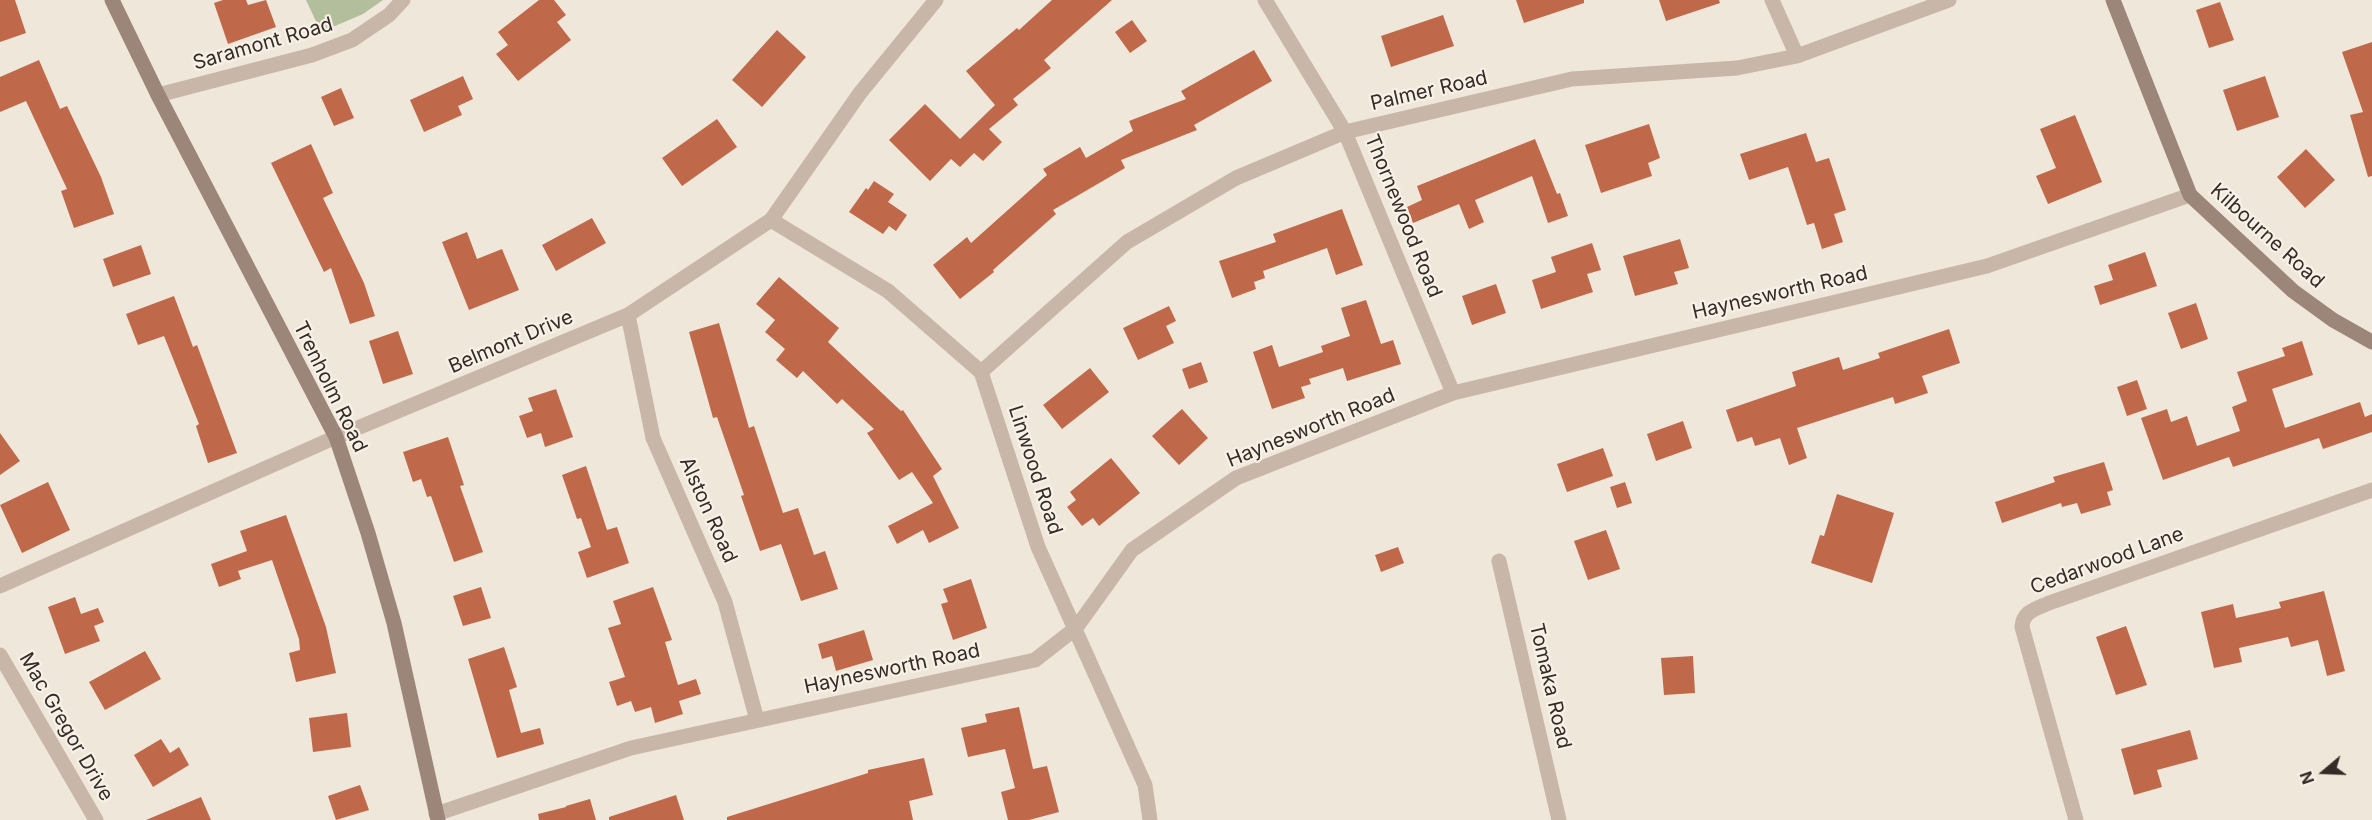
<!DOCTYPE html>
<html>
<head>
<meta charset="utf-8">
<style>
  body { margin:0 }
  #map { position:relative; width:2372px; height:820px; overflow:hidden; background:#f0e7db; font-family:Inter,sans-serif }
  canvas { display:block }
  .north { position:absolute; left:2294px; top:742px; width:60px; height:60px; -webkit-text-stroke:4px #f8f1e7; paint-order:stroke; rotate:251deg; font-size:16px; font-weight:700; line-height:24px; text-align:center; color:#352c28 }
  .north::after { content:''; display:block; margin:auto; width:21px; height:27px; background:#352c28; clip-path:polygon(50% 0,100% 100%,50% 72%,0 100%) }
</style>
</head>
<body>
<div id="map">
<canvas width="2372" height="820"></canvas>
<div class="north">N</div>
</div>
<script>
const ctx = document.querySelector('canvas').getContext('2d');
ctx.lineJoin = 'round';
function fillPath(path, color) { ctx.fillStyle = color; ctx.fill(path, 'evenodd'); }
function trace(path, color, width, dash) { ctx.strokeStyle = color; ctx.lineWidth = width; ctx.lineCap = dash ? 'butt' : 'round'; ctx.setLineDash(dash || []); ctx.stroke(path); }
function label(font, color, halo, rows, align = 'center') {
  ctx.font = font + ' Inter,sans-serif'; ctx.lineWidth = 4.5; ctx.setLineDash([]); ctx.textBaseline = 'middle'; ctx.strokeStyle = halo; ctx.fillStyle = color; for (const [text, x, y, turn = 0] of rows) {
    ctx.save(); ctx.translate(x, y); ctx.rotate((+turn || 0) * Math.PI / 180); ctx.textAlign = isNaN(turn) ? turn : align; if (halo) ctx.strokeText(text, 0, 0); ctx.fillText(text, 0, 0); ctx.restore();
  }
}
fillPath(new Path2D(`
  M306 0H383L363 14 321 32Z`), '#b2be9c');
fillPath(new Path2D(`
  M0 0H15L26 33 0 42Z
  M223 0H246L248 5 266 0 276 27 228 44 214 3Z
  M539 0H554L566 15 557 22 571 40 518 81 496 54 508 45 498 32Z
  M1052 0H1112L1044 60 1051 68 1013 99 1018 105 989 129 1002 142 983 161 974 153 960 167 951 159 930 181 889 140 925 104 960 139 995 105 966 71 1017 28 1019 30Z
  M1516 0H1584V3L1524 23Z
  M1659 0H1719L1720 3 1666 21Z
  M2220 2 2234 40 2209 48 2196 10Z
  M1443 15 1454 46 1391 67 1381 36Z
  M1132 20 1147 41 1130 53 1115 32Z
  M777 30 806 57 762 107 732 80Z
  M2372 42V176L2368 177 2350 115 2363 112 2342 52Z
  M1254 50 1272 81 1194 125 1197 130 1121 160 1125 168 1053 210 1056 214 993 270 994 272 960 299 933 265 967 237 971 243 1047 175 1043 169 1080 147 1086 158 1133 131 1129 121 1186 99 1181 91Z
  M39 60 60 109 67 106 101 177 114 214 74 228 61 191 67 189 26 101 0 112V77Z
  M463 76 473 99 458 106 462 115 424 132 410 100Z
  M2265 76 2279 117 2237 131 2223 90Z
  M341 88 354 118 334 126 321 97Z
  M2075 115 2102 182 2048 204 2036 176 2056 168 2040 129Z
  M717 119 737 147 682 186 662 158Z
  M1649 124 1660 158 1648 163 1652 176 1601 193 1585 145Z
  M1806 133 1816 162 1829 158 1846 210 1834 214 1843 242 1822 249 1814 223 1807 225 1788 167 1749 180 1740 154Z
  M1535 139 1557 194 1560 193 1568 216 1548 223 1532 176 1475 200 1484 222 1469 229 1459 204 1413 223 1407 207 1422 200 1417 186Z
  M311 144 333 193 323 198 364 283 375 316 350 324 331 268 324 272 271 163Z
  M2306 149 2335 180 2305 208 2277 177Z
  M874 181 894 194 888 202 907 215 896 231 889 226 883 234 849 212 866 188 868 190Z
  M1342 209 1363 265 1336 275 1327 248 1263 271 1265 278 1254 282 1256 289 1232 298 1219 261 1276 242 1273 234Z
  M592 218 606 243 556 271 542 245Z
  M467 232 477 259 502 249 519 290 469 310 442 242Z
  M1680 239 1689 268 1674 272 1678 284 1635 296 1623 256Z
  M1592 243 1601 270 1587 274 1593 292 1541 309 1532 280 1556 272 1551 257Z
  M141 245 151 274 113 287 103 259Z
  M2145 252 2157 286 2100 305 2094 286 2113 280 2108 265Z
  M779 277 839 328 828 342 901 411 903 410 942 469 933 476 959 528 929 543 923 530 897 544 888 526 933 503 912 472 899 480 867 433 874 429 842 399 837 404 803 371 797 378 776 360 785 349 765 332 775 320 756 304Z
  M1496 284 1506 313 1472 325 1462 296Z
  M174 296 193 347 197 345 237 453 208 463 196 426 199 424 164 336 138 345 126 314Z
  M1366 300 1381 344 1393 340 1401 364 1347 381 1343 368 1309 379 1311 384 1301 387 1305 398 1272 409 1253 352 1272 345 1279 367 1323 352 1321 346 1350 336 1341 308Z
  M2196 303 2208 339 2181 349 2168 313Z
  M1169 306 1176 321 1166 326 1174 343 1138 360 1123 328Z
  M719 323 749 428 754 426 783 513 798 508 814 555 825 551 838 589 801 601 781 544 760 551 741 496 744 495 717 417 713 418 689 332Z
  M1949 329 1960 363 1922 376 1928 393 1895 404 1893 397 1797 428 1807 458 1789 465 1780 438 1755 446 1752 437 1737 442 1726 410 1796 386 1792 372 1839 357 1843 370 1880 358 1878 353Z
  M398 331 413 374 383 384 369 341Z
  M2302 341 2313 375 2272 389 2285 428 2360 402 2365 417 2372 414V432L2323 449 2319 438 2233 467 2229 457 2163 480 2141 418 2167 409 2171 422 2187 416 2197 446 2240 431 2232 407 2247 401 2237 372 2285 356 2282 348Z
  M1201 362 1208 382 1189 389 1182 369Z
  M1090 368 1109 392 1062 429 1043 405Z
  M2137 380 2147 409 2127 416 2117 387Z
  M556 389 573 437 545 447 541 433 527 438 519 416 533 411 528 398Z
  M1182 409 1208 438 1179 465 1152 436Z
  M1683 421 1692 448 1656 461 1647 434Z
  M0 433 20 461 0 475Z
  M448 437 464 485 460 486 483 552 454 562 431 496 427 497 421 479 413 482 403 452Z
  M1603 448 1613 476 1567 492 1557 464Z
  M1111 458 1140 493 1099 526 1093 518 1082 526 1067 507 1076 500 1070 492Z
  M2104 462 2113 490 2107 492 2111 505 2081 514 2077 503 2062 507 2061 503 2002 523 1995 502 2055 482 2053 477Z
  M586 466 607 530 617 527 629 563 587 578 578 552 591 547 581 518 577 519 562 475Z
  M48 482 70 530 22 553 0 505Z
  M1625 482 1632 503 1617 508 1610 487Z
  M1837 494 1894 513 1872 583 1811 563 1820 535 1824 536Z
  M286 515 326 627 336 673 296 682 289 653 300 650 299 639 272 560 238 571 241 579 219 587 211 564 247 551 240 531Z
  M1606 530 1620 569 1588 580 1574 541Z
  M1398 547 1404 563 1381 572 1375 555Z
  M971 579 987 628 953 640 941 604 948 602 943 589Z
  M481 587 491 618 463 626 453 596Z
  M653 587 672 640 665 642 678 685 696 679 701 694 679 701 683 714 655 723 651 707 635 712 631 701 617 706 609 682 625 677 608 628 621 624 613 601Z
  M2324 591 2345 671 2327 676 2318 640 2291 647 2288 637 2239 648 2242 662 2214 668 2201 612 2233 604 2236 618 2281 608 2279 602Z
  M75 597 81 614 98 608 104 622 94 626 100 641 65 654 48 607Z
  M2126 626 2147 685 2116 695 2096 637Z
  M864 630 873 660 836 671 832 656 822 659 818 644Z
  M504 647 517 687 509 690 521 733 540 728 544 744 497 758 468 659Z
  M145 651 161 679 105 710 89 682Z
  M1693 656 1695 693 1664 695 1661 658Z
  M1019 707 1033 769 1047 766 1059 812 1029 820H1008L1001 792 1015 788 1005 749 968 757 961 728 987 722 985 714Z
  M347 713 351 747 313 752 309 718Z
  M2190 730 2198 759 2157 770 2162 787 2134 795 2121 749Z
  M161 739 170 753 179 747 189 765 153 787 134 755Z
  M924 758 933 795 909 801 913 820H727V817L868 773V770Z
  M360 785 369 810 336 820 328 796Z
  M676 795 684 820H609V817Z
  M201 797 211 820H146Z
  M590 799 596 820H539L538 814 566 807V806Z`), '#bf694a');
trace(new Path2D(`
  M1265 0 1345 132 1453 393
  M1772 0 1797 56
  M158 95 312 55 352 40 389 15 403 0
  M771 220 888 291 981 372 1038 547 1145 785 1150 820
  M628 315 653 438 725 602 757 720
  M981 372 1127 242 1236 178 1345 132 1572 79 1737 68 1797 56 1949 0
  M1499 561 1559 820
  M0 586 336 437 628 315 771 220 860 93 936 0
  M0 655 96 820
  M436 814 631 748 1035 660 1076 628 1132 550 1236 478 1453 393 1987 266 2190 195
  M2076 820 2022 627C2023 611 2036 609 2049 603L2372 490`), '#c8b7a8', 15);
trace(new Path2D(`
  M112 0 158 95 336 437 368 533 394 623 438 820
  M2113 0 2190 195 2293 291 2333 320 2372 342`), '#9b8679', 15);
label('20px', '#352c28', '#f8f1e7', [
  ["Saramont Road",263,44,-16],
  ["Palmer Road",1429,91,-13],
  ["Thornewood Road",1403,216,68],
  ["Kilbourne Road",2267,236,42],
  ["Haynesworth Road",1780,293,-13],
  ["Belmont Drive",511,342,-23],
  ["Trenholm Road",330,387,64],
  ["Haynesworth Road",1311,428,-22],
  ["Linwood Road",1035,470,72],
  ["Alston Road",708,510,66],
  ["Cedarwood Lane",2107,561,-20],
  ["Haynesworth Road",892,669,-12],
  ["Tomaka Road",1550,686,77],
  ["Mac Gregor Drive",66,727,60]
]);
</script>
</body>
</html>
